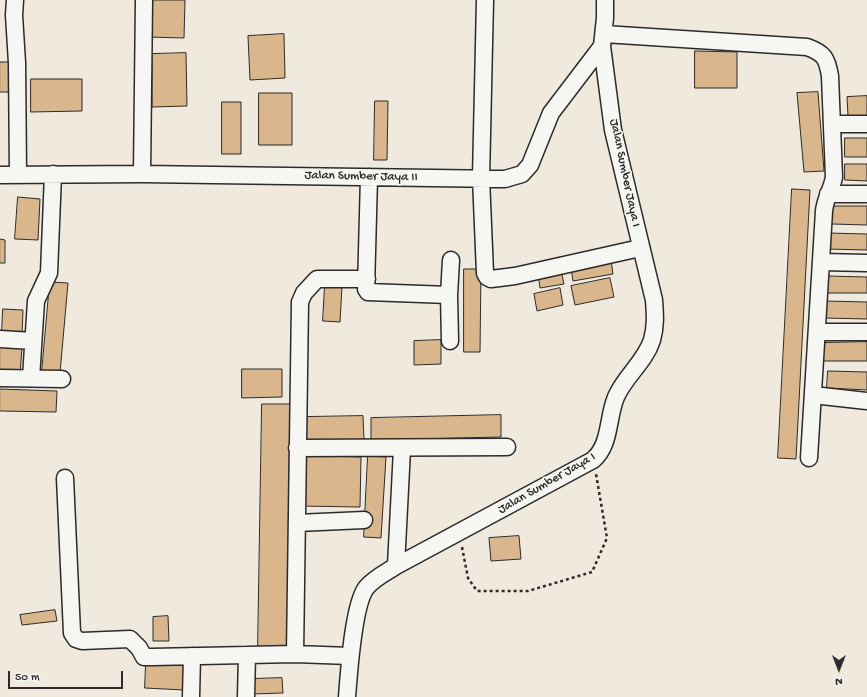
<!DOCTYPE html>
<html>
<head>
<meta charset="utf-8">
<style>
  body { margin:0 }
  #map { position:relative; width:867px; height:697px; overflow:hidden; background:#f0e9dd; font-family:"Gochi Hand",sans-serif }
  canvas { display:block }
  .north { position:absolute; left:819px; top:649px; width:40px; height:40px; -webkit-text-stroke:3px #f6f6f2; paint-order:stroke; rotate:180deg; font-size:11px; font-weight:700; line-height:16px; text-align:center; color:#2b2b2b }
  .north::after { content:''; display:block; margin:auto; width:14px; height:18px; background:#2b2b2b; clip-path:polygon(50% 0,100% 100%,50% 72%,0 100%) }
  .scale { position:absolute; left:8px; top:671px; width:115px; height:18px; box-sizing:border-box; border:2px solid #2b2b2b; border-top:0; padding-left:5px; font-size:12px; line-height:14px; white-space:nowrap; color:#2b2b2b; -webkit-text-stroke:3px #f6f6f2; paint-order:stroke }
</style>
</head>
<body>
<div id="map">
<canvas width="867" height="697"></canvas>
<div class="north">N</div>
<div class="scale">50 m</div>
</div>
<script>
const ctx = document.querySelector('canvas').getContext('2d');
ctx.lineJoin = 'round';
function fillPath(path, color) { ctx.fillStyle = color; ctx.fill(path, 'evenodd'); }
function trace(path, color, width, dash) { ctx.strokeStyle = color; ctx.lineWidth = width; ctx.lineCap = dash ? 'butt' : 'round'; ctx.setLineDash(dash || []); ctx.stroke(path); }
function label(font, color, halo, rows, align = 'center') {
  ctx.font = font + ' "Gochi Hand",sans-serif'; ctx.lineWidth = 3.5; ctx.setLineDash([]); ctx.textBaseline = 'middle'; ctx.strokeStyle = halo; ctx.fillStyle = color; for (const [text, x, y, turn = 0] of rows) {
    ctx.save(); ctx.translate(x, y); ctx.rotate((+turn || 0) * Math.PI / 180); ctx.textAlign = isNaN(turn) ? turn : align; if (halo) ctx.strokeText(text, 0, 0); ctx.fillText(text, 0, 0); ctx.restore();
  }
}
const building = new Path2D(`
  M149 0H185L184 38 148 37Z
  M284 34 285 78 250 80 248 36Z
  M695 51 737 52V88H695Z
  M186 53 187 106 152 107V54Z
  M0 62H12L13 92H0Z
  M31 79H82V111L31 112Z
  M818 92 824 171 804 172 797 93Z
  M259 93H292V145H259Z
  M867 96V116H848L847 97Z
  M375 101H388L387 160H374Z
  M222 102H241V154H222Z
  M845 138H867V157H845Z
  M845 164H867V181L845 180Z
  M792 189 810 190 796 459 778 458Z
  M18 197 40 199 38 240 15 239Z
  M832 206H867V225L832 224Z
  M827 233 867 234V250L827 249Z
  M0 239 5 240V263H0Z
  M611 260 613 274 573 281 571 268Z
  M464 269H481L480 352H464Z
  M561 270 564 284 540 288 538 274Z
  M827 276 867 277V293H826Z
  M610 278 614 297 575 305 571 286Z
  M50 282 68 283 60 373 42 372Z
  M325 285 342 286 340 322 323 321Z
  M560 288 563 305 537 311 534 294Z
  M825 301 867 302V319L825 318Z
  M3 309 23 310 22 335 2 333Z
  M441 340V364L414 365V341Z
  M867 342V361H822V343Z
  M0 346 22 348 20 374 0 373Z
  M242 369H282V397L242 398Z
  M828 371 867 372V390L827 388Z
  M0 389 57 391 56 412 0 411Z
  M262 404H290L287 648H258Z
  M501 415V437L371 440V418Z
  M363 416 364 440 304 441V417Z
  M302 455 361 457 360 507 301 506Z
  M368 456 386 457 381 538 364 537Z
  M519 536 521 559 491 561 489 538Z
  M55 610 57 621 22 625 20 615Z
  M168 616 169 641H153V617Z
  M146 664 185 665 184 690 145 688Z
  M282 678 283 693 252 694 251 679Z`);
fillPath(building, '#d9b68b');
trace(building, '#2b2b2b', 1);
const street = new Path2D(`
  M15 0 14 15 17 63 18 174
  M485 0 481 178 485 273 487 277 491 279 515 276 640 248
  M604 34 807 47C824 53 827 58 830 76L834 177C832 189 825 199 824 211L809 458
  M832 124H867
  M142 174 144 0
  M0 175 142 174 505 179 522 174 530 165 551 113 602 46 605 18V0
  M369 177 366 289 368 292 449 295 451 260
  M828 194H867
  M821 262 867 263
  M449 295 450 341
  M817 332H867
  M0 339 33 341
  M0 378 62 379
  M31 378 36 301 49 273 53 174
  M813 395 867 401
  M297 448 507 447
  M65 478 72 633 76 639 82 641 130 639 139 648 144 657H152L295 654 350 656
  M297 523 364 520
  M396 566 402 449
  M295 654 300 302 304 293 317 279H367
  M191 697 192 656
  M246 697 247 655
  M347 697C349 673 353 606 366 588 374 578 385 573 396 566L593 460C611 444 607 419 616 397 625 376 645 362 652 340 656 326 655 314 654 300L613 130 602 46`);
trace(street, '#2b2b2b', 19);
trace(new Path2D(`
  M462 547 468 578 477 591H528L592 572 607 538 596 474`), '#2b2b2b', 2.5, [3, 3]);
trace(street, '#f6f6f2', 16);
label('13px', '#2b2b2b', '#f6f6f2', [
  ["Jalan Sumber Jaya I",624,173,78],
  ["Jalan Sumber Jaya II",361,177,1],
  ["Jalan Sumber Jaya I",547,484,-30]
]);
</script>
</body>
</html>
